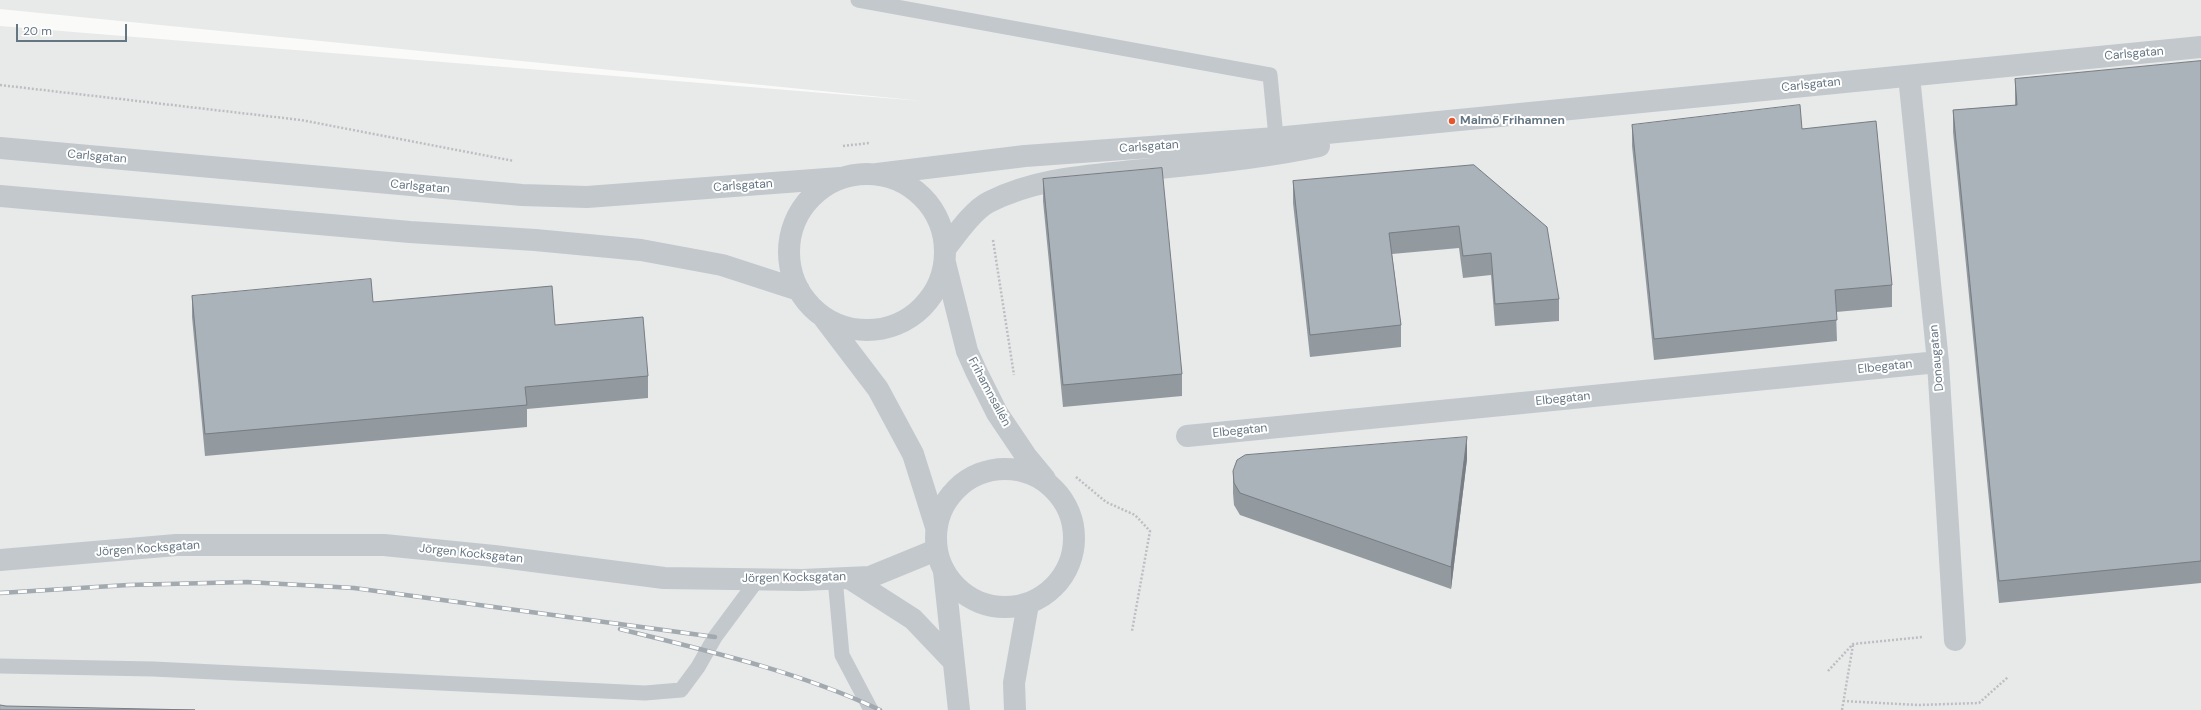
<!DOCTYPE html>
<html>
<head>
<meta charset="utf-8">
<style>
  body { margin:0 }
  #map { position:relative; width:2201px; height:710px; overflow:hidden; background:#fafaf8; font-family:"DM Sans",sans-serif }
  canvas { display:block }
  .scale { position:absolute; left:16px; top:24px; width:111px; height:18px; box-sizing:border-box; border:2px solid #657683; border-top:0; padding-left:5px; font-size:12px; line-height:14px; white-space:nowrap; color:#657683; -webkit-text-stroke:3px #fff; paint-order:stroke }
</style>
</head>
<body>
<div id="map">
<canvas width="2201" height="710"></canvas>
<div class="scale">20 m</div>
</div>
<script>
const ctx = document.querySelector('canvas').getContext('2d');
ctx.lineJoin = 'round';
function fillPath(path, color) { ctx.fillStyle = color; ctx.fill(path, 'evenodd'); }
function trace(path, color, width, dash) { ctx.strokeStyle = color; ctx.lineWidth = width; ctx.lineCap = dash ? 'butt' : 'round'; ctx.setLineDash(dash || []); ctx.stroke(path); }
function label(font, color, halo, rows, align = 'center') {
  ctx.font = font + ' "DM Sans",sans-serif'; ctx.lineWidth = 4; ctx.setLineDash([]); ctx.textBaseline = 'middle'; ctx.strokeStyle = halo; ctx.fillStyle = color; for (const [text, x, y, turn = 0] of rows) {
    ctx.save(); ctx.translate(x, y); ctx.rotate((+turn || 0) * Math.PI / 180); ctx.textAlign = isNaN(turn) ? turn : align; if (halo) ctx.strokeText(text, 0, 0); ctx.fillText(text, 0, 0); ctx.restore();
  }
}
fillPath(new Path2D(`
  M0 0H2201V710H0V26L922 101 0 9Z`), '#e8e9e9');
trace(new Path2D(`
  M0 85 301 120 514 161
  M843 146 869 143
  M993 240 1014 375
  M1076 477 1106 502 1135 515 1150 531 1132 631
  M1828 671 1853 644 1923 637
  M1843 701 1918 705 1979 703 2008 677
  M1842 710 1853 645`), '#bbbfc2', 2.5, [2, 2]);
trace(new Path2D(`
  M858 0 1270 75 1277 147
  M835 578 842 655 871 710
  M0 666 153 669 645 693 681 690 698 667 715 637 758 579`), '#c3c8cc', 15);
trace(new Path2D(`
  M1909 76 1938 362 1955 640
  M1187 436 1938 362
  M0 560 176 545H384L494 556 664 578 802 580 870 577 936 550
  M944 571 959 710
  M849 578 913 619 953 661
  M1015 710 1014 683 1028 604`), '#c3c8cc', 22);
trace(new Path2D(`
  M0 148 522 195 587 197 840 178
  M789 252a78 78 0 1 1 156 0a78 78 0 1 1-156 0Z
  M877 174 1025 156 1276 138 2201 47
  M0 196 410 232 535 240 641 250 722 265 799 290
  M945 249C956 235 973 210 989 202 1034 179 1084 176 1133 171 1195 164 1258 159 1319 146
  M945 263 967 351 976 371 997 413 1026 456 1045 479
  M824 318 878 389 913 454 936 527
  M936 538a69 69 0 1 1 138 0a69 69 0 1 1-138 0Z`), '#c3c8cc', 22);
const rail = new Path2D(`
  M0 593 128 585 247 582 354 588 715 637
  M620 629C708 651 797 671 880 710`);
trace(rail, '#a2aab0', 4.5);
trace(rail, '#fff', 3, [9]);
fillPath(new Path2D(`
  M2201 61V583L1999 603 1953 132V110L2015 105V79Z
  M1632 125 1802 129 1892 285V307L1836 312 1837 341 1654 360 1632 146Z
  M1474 165 1559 299V321L1495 326 1491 275 1463 278 1459 248 1392 254 1401 325V347L1310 357 1293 203V181Z
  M1043 179 1182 374V396L1063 407 1043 201Z
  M192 296 373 302 555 325 648 376V398L527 409V427L205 456 192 317Z
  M1467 459 1451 589 1240 515 1234 505 1233 493V471Z`), '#929a9f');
fillPath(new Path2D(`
  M1467 437V459L1451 589V567Z`), '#777d82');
const building = new Path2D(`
  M2201 61V561L1999 581 1953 110 2017 105 2015 79Z
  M1800 105 1802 129 1876 121 1892 285 1835 290 1837 320 1654 339 1632 125Z
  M1474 165 1547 227 1559 299 1495 304 1491 253 1463 256 1459 226 1389 233 1401 325 1310 335 1293 181Z
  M1162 168 1182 374 1063 385 1043 179Z
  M371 279 373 302 552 286 555 325 643 317 648 376 525 387 527 405 205 434 192 296Z
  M1467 437 1451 567 1240 493 1234 483 1233 471 1237 460 1245 455Z
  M0 705 6 706 195 710H0Z`);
fillPath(building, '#aab3b9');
trace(building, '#777d82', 1);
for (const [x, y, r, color] of [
  [1452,121,4,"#e4572e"]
]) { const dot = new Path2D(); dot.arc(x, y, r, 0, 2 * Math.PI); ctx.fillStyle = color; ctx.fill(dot); trace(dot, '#fff', 1.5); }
label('12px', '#657683', '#fff', [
  ["Carlsgatan",2134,54,-5],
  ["Carlsgatan",1811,85,-6],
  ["Carlsgatan",1149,147,-4],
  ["Carlsgatan",97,157,5],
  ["Carlsgatan",743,186,-4],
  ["Carlsgatan",420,187,5],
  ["Donaugatan",1937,358,-95],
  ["Elbegatan",1885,367,-6],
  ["Frihamnsallén",989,392,62],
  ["Elbegatan",1563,399,-6],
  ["Elbegatan",1240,431,-6],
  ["Jörgen Kocksgatan",148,549,-4],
  ["Jörgen Kocksgatan",471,554,6],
  ["Jörgen Kocksgatan",794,578,-1]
]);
label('bold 12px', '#657683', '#fff', [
  ["Malmö Frihamnen",1460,121]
], 'left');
</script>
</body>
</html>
